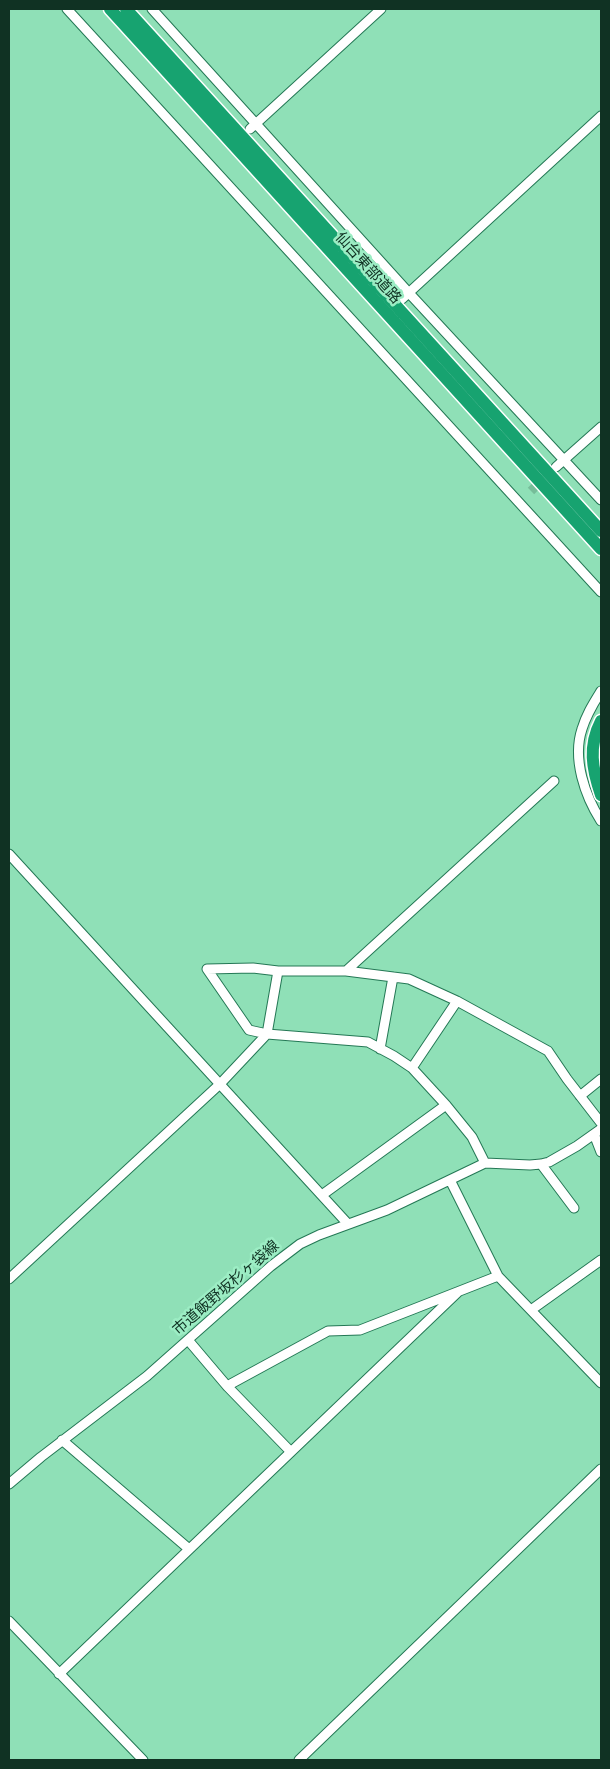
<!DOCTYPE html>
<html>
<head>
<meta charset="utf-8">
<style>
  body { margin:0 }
  #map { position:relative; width:610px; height:1769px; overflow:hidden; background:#8fe0b7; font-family:"IBM Plex Sans",sans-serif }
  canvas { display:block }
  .frame { position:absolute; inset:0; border:10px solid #103223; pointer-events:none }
</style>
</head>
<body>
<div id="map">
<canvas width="610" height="1769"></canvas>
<div class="frame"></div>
</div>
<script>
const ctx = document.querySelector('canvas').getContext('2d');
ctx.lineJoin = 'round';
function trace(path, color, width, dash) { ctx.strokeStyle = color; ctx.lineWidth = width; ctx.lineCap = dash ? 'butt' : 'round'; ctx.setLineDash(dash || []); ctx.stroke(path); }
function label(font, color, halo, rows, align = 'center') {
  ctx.font = font + ' "IBM Plex Sans","Noto Sans JP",sans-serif'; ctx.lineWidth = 5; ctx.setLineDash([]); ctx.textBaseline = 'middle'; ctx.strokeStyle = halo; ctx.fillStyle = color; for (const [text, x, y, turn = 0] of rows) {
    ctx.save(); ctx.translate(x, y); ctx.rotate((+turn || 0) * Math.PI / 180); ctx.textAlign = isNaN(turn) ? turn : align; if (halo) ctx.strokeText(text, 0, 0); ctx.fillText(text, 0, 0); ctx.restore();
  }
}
trace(new Path2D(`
  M531 491 543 479`), '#76bd99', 9, [9, 4.5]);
const minor = new Path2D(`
  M67 9 601 592
  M152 9 409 293 601 500
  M250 129 381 9
  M402 299 601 116
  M556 467 601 427
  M601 691C593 704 586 715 582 729 572 759 585 796 601 821
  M9 854 348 1224
  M346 971 554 781
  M380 1049 393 977
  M412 1068 457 1001
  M580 1096 601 1079
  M594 1134 601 1152
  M485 1163 472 1137 446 1105 412 1068 394 1056 368 1042 267 1034 249 1030 207 969 253 968 278 971H346L409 979 457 1001 548 1051 567 1079 601 1123
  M541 1164 574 1208
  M450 1180 498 1276 601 1383
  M322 1195 446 1105
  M9 1279 220 1084 267 1034 278 971
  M531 1310 601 1260
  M188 1340 227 1386 291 1452
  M227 1386 328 1331 360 1330 498 1276
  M62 1440 189 1549
  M9 1484 41 1457 147 1376 271 1266 300 1244 319 1235 387 1210 485 1163 530 1165 541 1164 549 1162 577 1146 601 1129
  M9 1621 143 1760
  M59 1674 458 1292
  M299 1760 601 1469`);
const highway = new Path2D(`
  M110 9 601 549
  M126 9 601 531
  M601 721C588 746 592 769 601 795`);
trace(minor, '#247855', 11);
trace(highway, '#fff', 15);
trace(minor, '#fff', 9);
trace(highway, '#17a370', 12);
label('15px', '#103223', '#9cedc4', [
  ["仙台東部道路",368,268,48],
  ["市道飯野坂杉ヶ袋線",226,1288,-41]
]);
</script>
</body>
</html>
